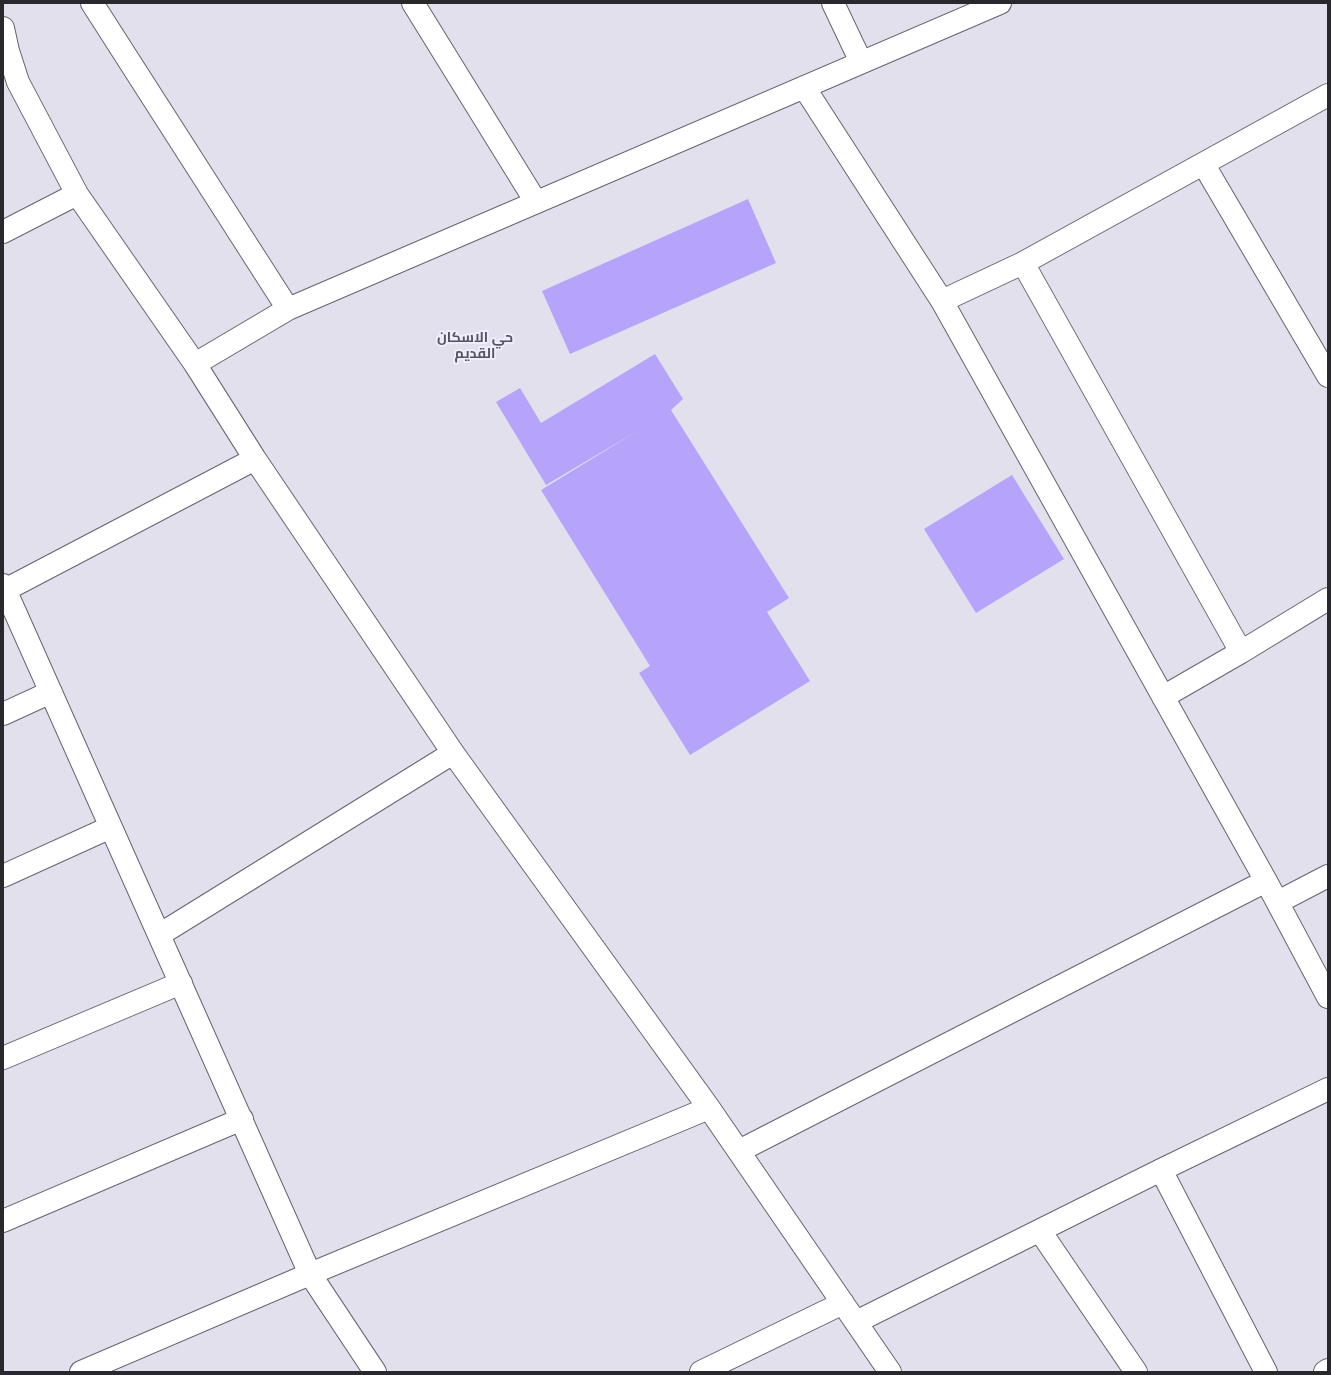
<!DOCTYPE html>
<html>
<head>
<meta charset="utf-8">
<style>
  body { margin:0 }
  #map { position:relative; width:1331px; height:1375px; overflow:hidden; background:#e2e0ed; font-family:"PT Serif",serif }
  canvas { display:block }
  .frame { position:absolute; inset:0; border:4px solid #29282d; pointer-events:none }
</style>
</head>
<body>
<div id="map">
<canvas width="1331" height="1375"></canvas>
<div class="frame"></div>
</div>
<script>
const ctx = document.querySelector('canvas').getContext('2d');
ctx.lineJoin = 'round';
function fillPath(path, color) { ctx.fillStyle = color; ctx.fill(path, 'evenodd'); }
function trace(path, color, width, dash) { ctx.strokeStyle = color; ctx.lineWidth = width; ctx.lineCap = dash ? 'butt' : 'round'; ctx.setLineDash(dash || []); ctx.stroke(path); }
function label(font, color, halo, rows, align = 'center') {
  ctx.font = font + ' "PT Serif",Cairo,serif'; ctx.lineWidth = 4; ctx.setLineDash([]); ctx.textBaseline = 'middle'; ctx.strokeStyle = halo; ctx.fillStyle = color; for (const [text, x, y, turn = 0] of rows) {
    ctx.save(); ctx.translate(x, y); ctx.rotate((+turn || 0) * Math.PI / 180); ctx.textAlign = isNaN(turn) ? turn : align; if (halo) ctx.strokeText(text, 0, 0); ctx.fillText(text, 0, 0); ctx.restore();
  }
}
fillPath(new Path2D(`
  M748 199 776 263 570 354 542 291Z
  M655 354 683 399 671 410 789 598 767 612 810 681 690 755 639 673 650 666 541 490 639 430 546 485 496 402 520 388 541 423Z
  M1012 475 1064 559 976 613 924 529Z`), '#b5a4f9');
const minor = new Path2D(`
  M92 3 288 309
  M413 3 536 202
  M833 3 861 62
  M3 28 8 51 18 82 77 194 195 364 255 459 453 753 709 1108 890 1372
  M804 87 942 301 1266 881 1328 997
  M1204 165 1328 376
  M3 232 77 194
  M1023 263 1241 652
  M942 301 1023 263 1328 95
  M195 364 288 309 1000 3
  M3 585 310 1274 375 1372
  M5 590 255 459
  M1163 697 1241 652 1328 599
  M3 714 51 692
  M3 876 111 827
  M1278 902 1328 876
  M159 935 453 753
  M3 1058 181 983
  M739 1151 1266 881
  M1161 1170 1266 1372
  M3 1221 242 1119
  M1040 1231 1136 1372
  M856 1322 1161 1170 1328 1089
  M81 1372 310 1274 709 1108
  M701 1372 843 1303
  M1325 1372 1328 1370`);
trace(minor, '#65636e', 24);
trace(minor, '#fff', 22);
label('bold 14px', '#54535e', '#efedfb', [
  ["حي الاسكان",475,338],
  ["القديم",475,354]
]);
</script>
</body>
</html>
